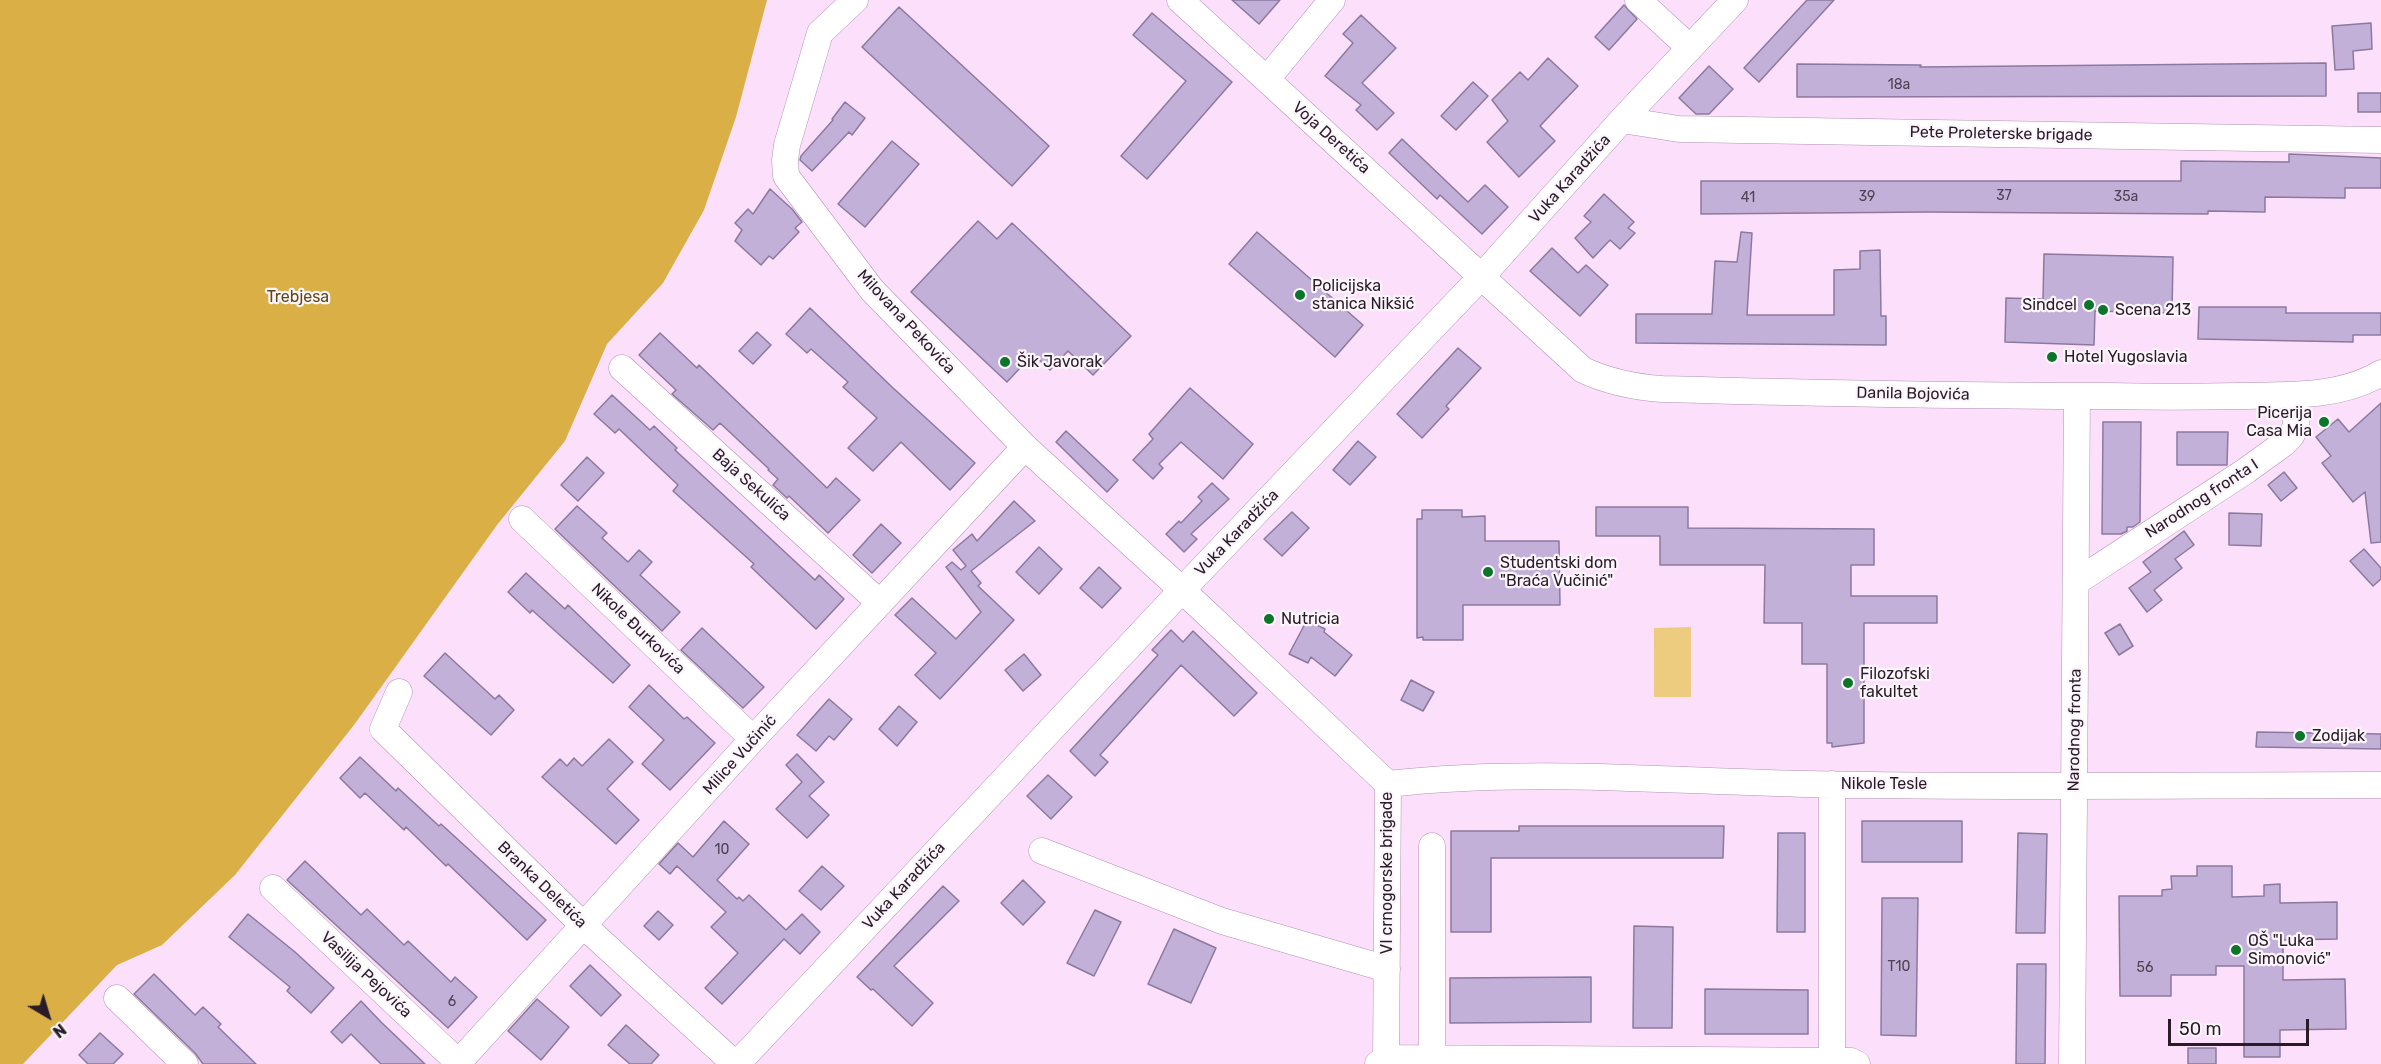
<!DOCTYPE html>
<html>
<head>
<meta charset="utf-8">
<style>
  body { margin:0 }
  #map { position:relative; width:2381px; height:1064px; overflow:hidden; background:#fce0fb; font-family:Rubik,sans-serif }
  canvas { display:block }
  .north { position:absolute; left:18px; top:986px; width:60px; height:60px; -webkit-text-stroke:4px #fcf5fc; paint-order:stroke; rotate:142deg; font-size:16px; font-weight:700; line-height:24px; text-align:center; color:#291c28 }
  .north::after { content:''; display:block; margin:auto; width:21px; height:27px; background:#291c28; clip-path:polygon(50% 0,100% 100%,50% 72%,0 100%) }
  .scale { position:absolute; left:2168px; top:1019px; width:141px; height:27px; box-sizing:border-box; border:3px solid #291c28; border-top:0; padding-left:8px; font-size:18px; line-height:21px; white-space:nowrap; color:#291c28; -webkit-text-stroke:4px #fcf5fc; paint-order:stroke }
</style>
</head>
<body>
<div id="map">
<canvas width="2381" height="1064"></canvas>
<div class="north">N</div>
<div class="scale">50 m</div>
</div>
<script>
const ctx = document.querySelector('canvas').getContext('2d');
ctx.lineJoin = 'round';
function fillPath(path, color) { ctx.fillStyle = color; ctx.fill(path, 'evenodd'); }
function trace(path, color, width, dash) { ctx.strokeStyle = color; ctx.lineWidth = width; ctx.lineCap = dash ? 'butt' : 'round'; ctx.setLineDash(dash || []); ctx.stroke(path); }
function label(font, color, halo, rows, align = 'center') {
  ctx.font = font + ' Rubik,sans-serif'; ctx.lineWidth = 4.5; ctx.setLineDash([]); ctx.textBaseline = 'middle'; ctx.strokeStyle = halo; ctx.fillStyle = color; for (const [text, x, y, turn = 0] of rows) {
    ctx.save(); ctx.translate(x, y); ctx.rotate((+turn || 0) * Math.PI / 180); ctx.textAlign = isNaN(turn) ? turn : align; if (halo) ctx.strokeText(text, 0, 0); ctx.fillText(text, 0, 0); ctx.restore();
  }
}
fillPath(new Path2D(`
  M1691 627V697H1654V628Z`), '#edcb7f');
fillPath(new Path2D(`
  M0 0H767L736 117 704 210 663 283 607 344 565 441 497 525 354 725 235 875 162 945 117 965 23 1064H0Z`), '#d9af46');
const building = new Path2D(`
  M1232 0H1280L1259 24Z
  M1807 0H1834L1759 82 1744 68Z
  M1624 5 1637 19 1609 50 1595 37Z
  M899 7 1049 146 1012 186 862 47Z
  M1152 13 1232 82 1147 179 1121 156 1186 81 1133 35Z
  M1361 15 1396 48 1362 83 1394 113 1377 130 1356 110 1361 105 1325 76 1353 43 1343 34Z
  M2371 23 2372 49 2353 51 2354 69 2335 70 2332 26Z
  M1548 58 1578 86 1540 126 1555 141 1519 177 1487 142 1508 121 1492 100 1520 72 1528 80Z
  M2326 63V96L1797 97V64L1921 65 1920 67Z
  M1709 66 1733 89 1709 114H1696L1679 98Z
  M1473 82 1488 96 1456 130 1441 116Z
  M2358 93H2381V112H2358Z
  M845 102 865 118 852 135 849 132 812 171 800 160 801 156 833 120 832 119Z
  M1402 139 1468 202 1485 185 1508 207 1482 234 1440 195 1437 199 1389 153Z
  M892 141 919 164 865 227 838 204Z
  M2289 154 2381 158V188H2345V198L2265 197V212L2208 211V214L1928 212 1701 214V181H2181V161L2289 162Z
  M770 189 792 209 802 222 795 228 799 232 773 259 769 256 761 265 735 241 742 230 735 223 748 209 753 214Z
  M1604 194 1634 222 1628 228 1635 233 1620 249 1610 240 1593 258 1575 238 1591 222 1584 216Z
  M978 221 997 239 1012 223 1131 336 1093 375 1068 351 1050 370 1033 354 1007 382 911 292Z
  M1257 232 1363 325 1335 357 1229 264Z
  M1741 232 1752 233 1747 315H1834V270L1860 269V251L1880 250 1881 316H1886V345L1636 343V314H1712L1715 261 1737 262Z
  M1552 248 1578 273 1586 265 1608 285 1580 316 1530 271Z
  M2044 254 2173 257 2172 313 2095 311 2094 345 2005 342 2006 298 2043 299Z
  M2199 307H2286V313H2381V335H2353V342L2198 339Z
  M810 308 892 387 975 463 950 490 901 442 873 471 848 448 877 418 843 387 848 382 811 349 807 353 786 334Z
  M757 332 771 345 753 364 739 351Z
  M660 333 697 368 699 365 827 488 836 478 860 500 828 533 789 496 787 498 773 485 778 479 768 470 769 469 720 423 713 430 672 394 676 390 639 355Z
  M1458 348 1481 368 1446 406 1449 409 1422 438 1397 414Z
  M1190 388 1253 444 1223 479 1181 442 1159 464 1163 468 1153 479 1133 460 1153 439 1149 434Z
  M612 395 650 430 654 426 677 448 675 450 815 580 819 575 844 599 816 629 751 567 754 564 673 491 678 485 619 429 615 433 594 414Z
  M2381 403V542L2371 543 2365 492 2353 502 2322 463 2331 456 2316 437 2338 419 2349 432Z
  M2103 422H2141L2140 522 2133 527H2127V531L2121 534H2102Z
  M1066 431 1118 480 1107 492 1056 442Z
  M2177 432H2228L2227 465H2177Z
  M1358 441 1376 457 1350 485 1333 470Z
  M587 457 604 473 578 501 561 485Z
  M2284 472 2297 488 2281 501 2268 485Z
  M1212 483 1229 499 1191 534 1197 539 1184 552 1166 534 1179 521 1181 523 1202 501 1198 497Z
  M1014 501 1035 521 971 571 981 583 978 586 1014 620 940 699 915 675 936 653 895 615 912 598 956 639 981 612 946 567 952 562 961 570 966 566 953 550 972 534 977 541Z
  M577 506 607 533 602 538 628 562 639 550 652 562 640 575 680 612 662 631 555 529Z
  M1596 507H1688V528L1874 529V565H1851V596H1937V623H1864V743L1832 747V743H1827V664H1802V623H1764L1765 565H1660V536H1596Z
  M1422 510H1462V517L1485 516V541H1559L1560 605H1463V640H1423V637L1417 638V519H1422Z
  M1292 512 1309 528 1282 556 1264 539Z
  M2229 513 2262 514 2261 546 2229 545Z
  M881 524 901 543 872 573 853 555Z
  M2184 531 2194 545 2175 559 2182 568 2154 590 2162 600 2147 612 2129 588 2151 572 2143 562Z
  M1039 547 1062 569 1039 594 1016 572Z
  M2364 549 2381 568V579L2373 586 2350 561Z
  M1099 567 1121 588 1102 608 1080 588Z
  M526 573 565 609 568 605 630 665 613 683 532 610 530 613 508 592Z
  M1307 620 1325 629 1324 632 1352 655 1335 676 1311 657 1308 663 1289 654Z
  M2120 624 2133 646 2119 655 2105 633Z
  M702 628 764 687 743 708 681 650Z
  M1171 630 1183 642 1193 631 1257 693 1234 716 1181 665 1100 755 1108 762 1095 776 1070 751 1158 655 1152 650Z
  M445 653 495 699 499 695 514 710 491 735 424 676Z
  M1024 654 1041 675 1023 691 1005 670Z
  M1411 680 1434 692 1423 711 1401 700Z
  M649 685 684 719 687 717 715 743 670 790 642 764 664 740 629 707Z
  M829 699 852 719 834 740 829 736 816 751 797 735Z
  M899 706 917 722 897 746 879 729Z
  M2257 732 2381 734V749L2256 747Z
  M609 739 633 762 607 789 639 820 616 844 542 777 560 759 567 766 574 758 582 766Z
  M797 754 824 782 809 796 829 815 807 838 776 809 802 782 786 765Z
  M360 757 396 791 398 788 439 826 441 824 546 920 527 940 448 864 446 866 406 827 404 830 365 793 360 798 340 778Z
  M1048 775 1072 797 1051 819 1027 796Z
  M724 821 749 844 717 880 737 899 739 897 743 901 749 895 786 930 802 914 820 932 800 954 784 939 722 1004 705 988 738 953 711 927 726 912 677 866 670 874 659 864 678 843 693 857Z
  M1862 821H1962V862H1862Z
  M1519 826H1724L1723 858H1491V932H1451V831H1519Z
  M1778 833H1805V932H1777Z
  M2018 833 2047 834 2045 933H2016Z
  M305 861 361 915 367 909 404 945 408 941 451 982 455 977 477 997 448 1028 287 880Z
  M822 866 844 886 821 910 799 891Z
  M2197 866H2232V897L2264 896V885L2280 884V903L2337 902V939L2283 940V980L2345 979 2346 1029 2280 1030V1057H2244V966H2216V975H2171V996H2120L2119 896H2162V890L2172 889 2171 876H2197Z
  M1023 880 1045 902 1023 925 1001 903Z
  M943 886 959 901 894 966 933 1003 912 1026 873 989 871 990 857 977Z
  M1882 898H1918L1916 1036 1881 1035Z
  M1095 910 1121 922 1094 976 1067 963Z
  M658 911 673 925 659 940 644 926Z
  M248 914 295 952 334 988 311 1013 287 991 290 987 229 937Z
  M1634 926 1673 927 1672 1028H1633Z
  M1174 929 1216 948 1191 1003 1148 984Z
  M2017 964H2046L2045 1064H2016Z
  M590 965 621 995 601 1016 570 986Z
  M154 974 195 1015 203 1007 221 1024 218 1027 256 1064H203L195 1053 134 994Z
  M1591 977V1022L1450 1023V978Z
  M1705 989 1808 990V1034H1705Z
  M537 999 569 1027 541 1060 508 1031Z
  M361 1001 381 1022 425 1064H381L351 1034 342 1043 331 1032Z
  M626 1025 659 1055 651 1064H630L608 1045Z
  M100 1033 123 1054 113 1064H88L79 1055Z
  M2188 1048H2216V1064H2188Z`);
fillPath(building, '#c3b0d8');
trace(building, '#8b799f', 1.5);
const minor = new Path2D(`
  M855 0 820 33 787 145 785 160 786 176 872 290 1025 447 1182 590 1388 784 1386 1064
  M1180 0 1583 370C1609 382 1633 387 1662 389 1810 393 1959 396 2107 396 2151 397 2195 397 2239 396 2286 395 2340 398 2381 373
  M1638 0 1690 48
  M1267 79 1332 0
  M1622 120 1679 129 2381 140
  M622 368 880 603
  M522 519 753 739
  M2076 582 2247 470 2283 444 2291 436 2296 426 2295 395
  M399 692 383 729 584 926 735 1064
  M1388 784C1527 768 1667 781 1807 784 1998 788 2190 785 2381 785
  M1432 846V1064
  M1042 851 1222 921 1387 969
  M273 888 458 1062
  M117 998 185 1064
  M1832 1061V784
  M457 1064 753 739 1025 447
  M737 1064 1182 590 1482 276 1622 120 1735 0
  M1378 1064 1386 1058 1851 1061 1857 1064
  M2072 1064 2077 396`);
trace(minor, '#b291b2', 27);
trace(minor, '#fff', 26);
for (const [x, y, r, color] of [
  [1300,295,6,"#0b7629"],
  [2089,305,6,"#0b7629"],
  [2103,310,6,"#0b7629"],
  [2052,357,6,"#0b7629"],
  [1005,362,6,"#0b7629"],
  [2324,422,6,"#0b7629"],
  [1488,572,6,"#0b7629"],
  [1269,619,6,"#0b7629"],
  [1848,683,6,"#0b7629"],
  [2300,736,6,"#0b7629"],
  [2236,950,6,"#0b7629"]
]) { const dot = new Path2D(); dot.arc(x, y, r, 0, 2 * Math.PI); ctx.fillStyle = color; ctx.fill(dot); trace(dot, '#fcf5fc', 2); }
label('14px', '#504154', null, [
  ["18a",1899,85],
  ["37",2004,196],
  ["39",1867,197],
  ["35a",2126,197],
  ["41",1748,198],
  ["10",722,850],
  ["T10",1899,967],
  ["56",2145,968],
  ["6",452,1002]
]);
label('16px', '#291c28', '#fcf5fc', [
  ["Pete Proleterske brigade",2001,134,1],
  ["Voja Deretića",1331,138,42],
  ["Vuka Karadžića",1570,179,-48],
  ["Milovana Pekovića",906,322,47],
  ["Danila Bojovića",1913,394,1],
  ["Baja Sekulića",751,485,42],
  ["Narodnog fronta I",2202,499,-33],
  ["Vuka Karadžića",1237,533,-46],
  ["Nikole Đurkovića",638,629,44],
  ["Narodnog fronta",2075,730,-89],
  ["Milice Vučinić",740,755,-48],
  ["Nikole Tesle",1884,784],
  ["VI crnogorske brigade",1387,873,-90],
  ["Branka Deletića",542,885,44],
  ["Vuka Karadžića",904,886,-47],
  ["Vasilija Pejovića",366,975,43]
]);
label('16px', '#291c28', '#fcf5fc', [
  ["Policijska",1312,286],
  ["stanica Nikšić",1312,304],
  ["Sindcel",2077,305,"right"],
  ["Scena 213",2115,310],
  ["Hotel Yugoslavia",2064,357],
  ["Šik Javorak",1017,362],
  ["Picerija",2312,413,"right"],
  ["Casa Mia",2312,431,"right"],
  ["Studentski dom",1500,563],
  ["\"Braća Vučinić\"",1500,581],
  ["Nutricia",1281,619],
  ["Filozofski",1860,674],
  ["fakultet",1860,692],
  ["Zodijak",2312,736],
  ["OŠ \"Luka",2248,941],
  ["Simonović\"",2248,959]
], 'left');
label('16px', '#5f4910', '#fcf5fc', [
  ["Trebjesa",298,297]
]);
</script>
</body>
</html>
